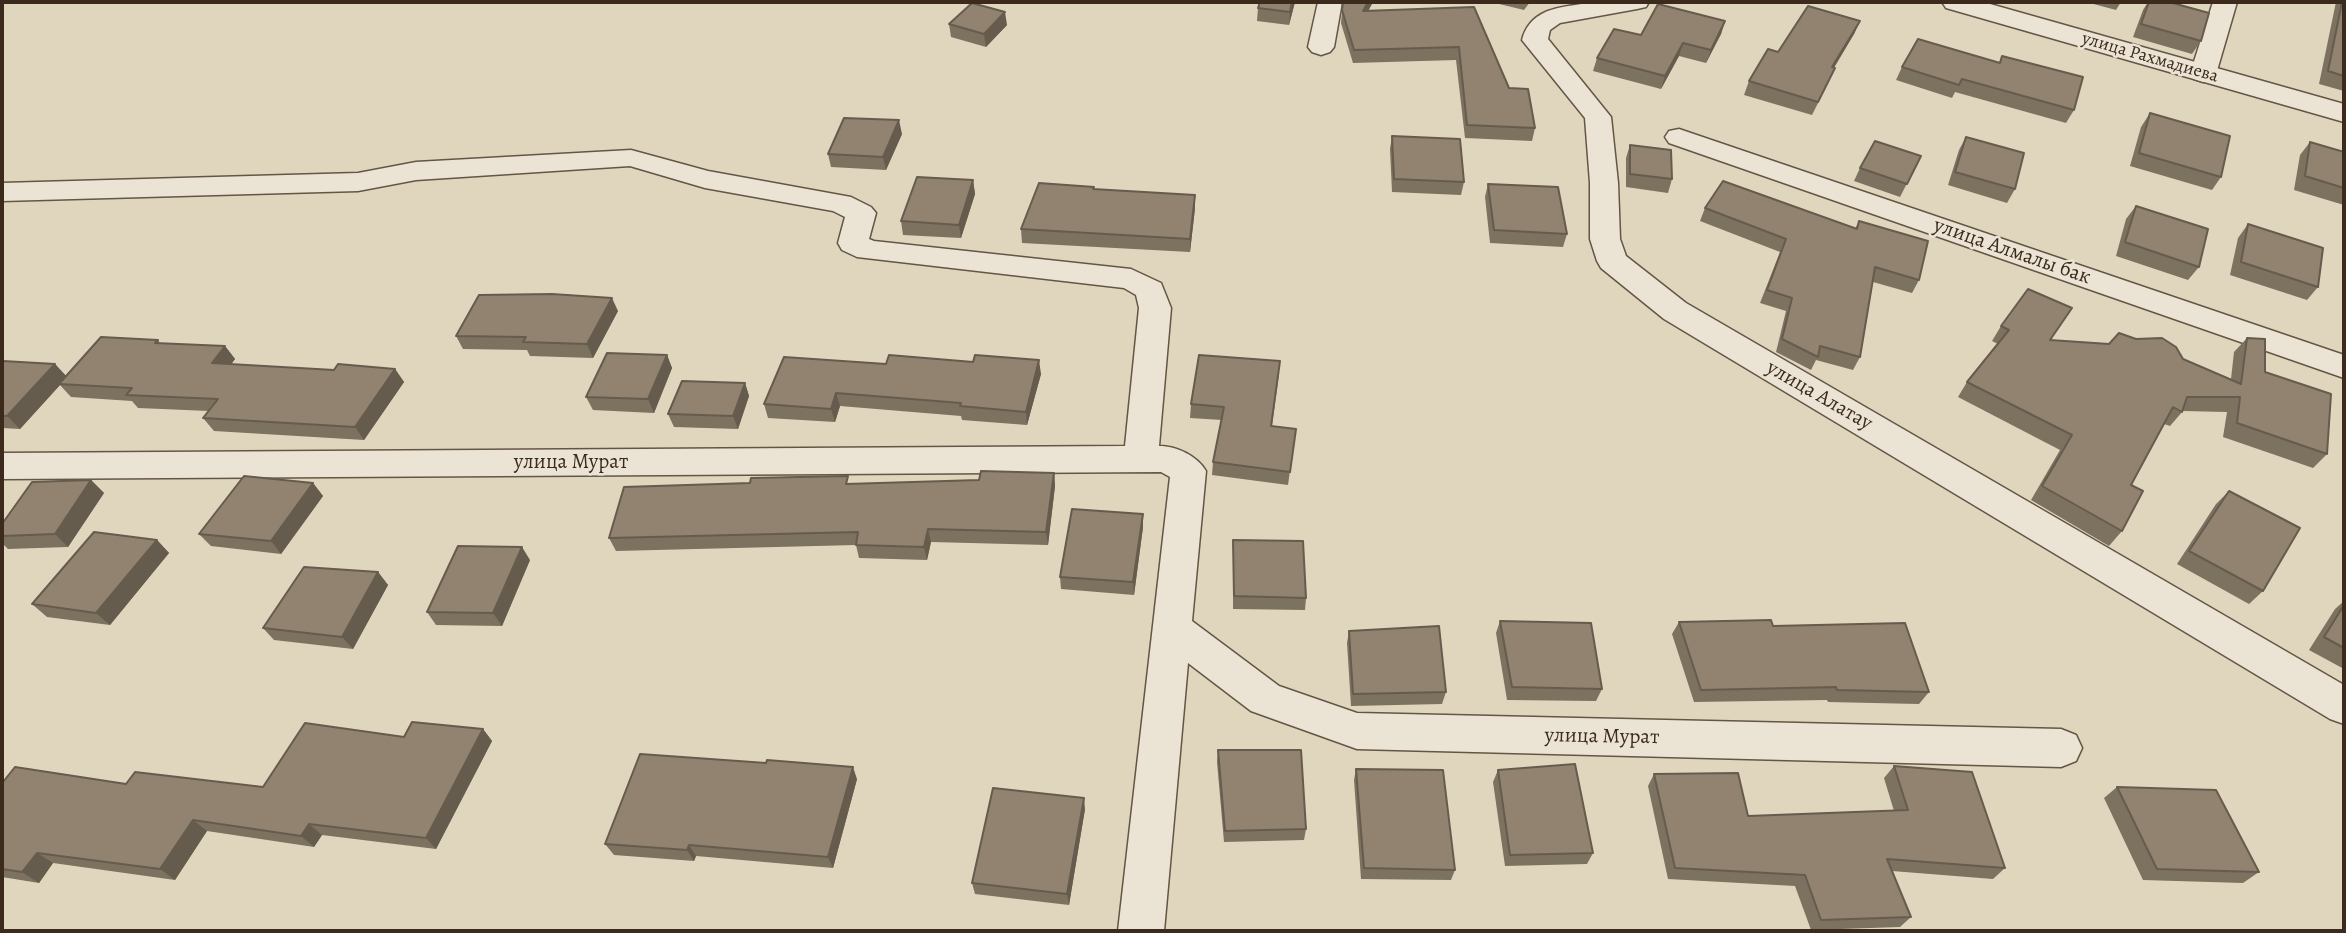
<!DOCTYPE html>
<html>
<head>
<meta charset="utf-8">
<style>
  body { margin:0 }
  #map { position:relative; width:2346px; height:933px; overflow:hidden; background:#e0d6bd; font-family:Alegreya,serif }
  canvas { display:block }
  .frame { position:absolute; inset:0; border:4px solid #3c2a1d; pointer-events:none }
</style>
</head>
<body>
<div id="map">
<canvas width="2346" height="933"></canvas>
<div class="frame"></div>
</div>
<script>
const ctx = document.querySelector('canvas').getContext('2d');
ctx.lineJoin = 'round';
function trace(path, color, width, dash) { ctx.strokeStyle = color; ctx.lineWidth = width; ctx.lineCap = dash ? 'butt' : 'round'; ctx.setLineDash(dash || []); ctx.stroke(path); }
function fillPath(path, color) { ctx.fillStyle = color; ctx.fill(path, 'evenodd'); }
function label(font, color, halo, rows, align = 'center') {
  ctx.font = font + ' Alegreya,serif'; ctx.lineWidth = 5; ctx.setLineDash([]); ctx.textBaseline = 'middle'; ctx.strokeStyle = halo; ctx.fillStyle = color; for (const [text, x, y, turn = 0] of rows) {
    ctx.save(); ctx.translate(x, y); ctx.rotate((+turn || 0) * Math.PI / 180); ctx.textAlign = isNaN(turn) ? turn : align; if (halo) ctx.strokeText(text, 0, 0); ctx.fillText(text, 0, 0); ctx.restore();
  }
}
const minor = new Path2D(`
  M1318 2H1342L1334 47 1330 52 1321 55 1312 52 1308 47Z
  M1597 2H1649L1646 7 1637 9 1560 23 1550 30 1548 39 1611 117 1618 183 1620 239 1626 256 1686 303 2344 685V724L2330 719 1664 319 1601 268 1597 261 1590 239V183L1585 118 1522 40C1531 5 1567 7 1597 2Z
  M2213 2H2237L2216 74 2212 79 2203 82 2194 79 2190 74Z
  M1679 129 2344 355V378L1669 143 1665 137 1669 131Z
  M631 150 708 171 851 197 871 207 876 213 869 239 874 241 1131 269 1161 283 1171 308 1159 446C1177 446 1197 456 1206 471L1192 621 1279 686 1357 713 2061 729 2076 735 2082 748 2076 761 2061 767 1357 749 1251 711 1188 663 1164 931H1118L1170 477 1161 472 2 479V453L1125 446 1139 308 1136 295 1124 288 857 257 842 250 838 243 845 217 833 211 705 188 630 166 416 180 358 191 2 201V183L358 173 416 162Z`);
const tertiary = new Path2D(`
  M1942 2H1983L2344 104V122L1946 8Z`);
trace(minor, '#655545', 3);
trace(tertiary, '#655545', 3);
fillPath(minor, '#ebe4d4');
fillPath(tertiary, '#ebe4d4');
fillPath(new Path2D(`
  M1295 2 1289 25 1257 21 1258 8Z
  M1343 2H1373L1368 11 1474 7 1509 88 1535 128 1532 141 1465 138 1456 60 1353 63 1341 23Z
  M1491 2H1530L1524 10Z
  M2086 2H2121L2116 10Z
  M2148 2H2169L2201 41 2192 54 2133 37 2143 10Z
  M2336 2H2344V91L2319 84Z
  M1725 21 1721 34 1706 63 1679 56 1661 89 1593 71 1597 58 1641 35Z
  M1860 21 1854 34 1834 68 1829 81 1812 115 1744 95 1749 81 1778 52Z
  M949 24 1007 25 986 47 951 37Z
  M2002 56 2074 110 2066 123 1955 92 1952 98 1896 80 1902 67 1999 63Z
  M2150 113 2221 177 2212 190 2130 166 2141 127Z
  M902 134 886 170 831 167 828 154Z
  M1392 136 1464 182 1461 195 1392 192 1390 149Z
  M1966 137 2015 189 2007 203 1948 185 1959 150Z
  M2310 142 2344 152V205L2294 190 2300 155Z
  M1630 145 1672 179 1668 193 1626 187V158Z
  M1921 156 1900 197 1854 181 1860 168Z
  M973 180 975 194 961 238 903 235 901 221Z
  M1488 184 1567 234 1563 247 1490 243 1485 197Z
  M1094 189 1195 195V208L1190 252 1022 243 1021 229Z
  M2136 206 2199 267 2188 280 2116 256 2126 219Z
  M1705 208 1855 229 1859 221 1919 280 1912 293 1873 282 1860 357 1853 370 1816 360 1811 370 1776 352 1786 311 1760 303 1780 252 1700 221Z
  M2248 224 2318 287 2307 300 2230 275 2238 238Z
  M618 311 593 358 530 356 527 350 463 349 456 336Z
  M2001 326 2050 340 2183 359 2231 379 2234 352 2247 338 2265 372 2327 454 2313 468 2223 437 2227 412 2183 411 2170 426 2164 424 2131 485 2122 531 2109 546 2031 500 2060 450 1958 397 1967 382 1998 344 1992 341Z
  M158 340 160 343 225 346 235 359 231 364 334 370 395 369 404 382 364 440 214 431 203 418 209 411 138 408 132 401 71 397 60 385 20 429 2 428V363L55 364 66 376Z
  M667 355 672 368 654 413 593 410 586 397Z
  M886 364 1041 374 1027 425 962 420 961 416 840 406 835 422 768 418 764 404Z
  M1279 374 1272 426 1294 442 1288 485 1212 475 1213 462 1222 420 1190 418 1191 404Z
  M745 383 749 396 738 429 674 427 668 414Z
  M1054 473 1055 486 1048 545 931 542 927 560 859 558 856 545 616 551 609 538 850 484 979 480Z
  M91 480 104 493 68 547 8 549 2 543V524Z
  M313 483 323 496 281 554 211 546 199 534Z
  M2229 491 2263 591 2249 604 2177 564 2216 504Z
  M1143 527 1134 595 1061 589 1060 577Z
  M157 540 169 553 110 625 47 617 32 604Z
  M1233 540 1306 598 1305 610 1233 609Z
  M530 560 502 626 436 625 427 612Z
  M378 572 388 585 353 649 274 640 263 628Z
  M2344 601V669L2309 650 2335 609Z
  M1500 621 1602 689 1596 701 1507 700 1496 633Z
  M1679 622 1773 626 1929 692 1919 704 1828 702 1827 700 1694 702 1672 634Z
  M1349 631 1446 692 1442 704 1351 706 1347 643Z
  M483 729 492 741 436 849 322 835 314 847 207 831 175 880 53 863 39 883 2 877V782L263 787 404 737Z
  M1218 750 1306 829 1304 840 1224 842 1217 762Z
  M766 763 857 779 833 868 696 856 694 861 614 855 605 844Z
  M1894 766 2005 868 1993 879 1892 871 1911 917 1900 927 1811 930 1795 886 1668 879 1648 786 1654 774 1748 816 1894 811 1884 778Z
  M1356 769 1455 870 1451 880 1361 879 1354 780Z
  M1498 770 1593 853 1587 864 1505 866 1493 782Z
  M2117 787 2259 872 2243 883 2143 880 2104 798Z
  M1085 809 1069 905 975 894 972 883Z`), '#7d7160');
fillPath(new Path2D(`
  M1292 2H1295L1289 25 1290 12Z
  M1368 2H1373L1361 24 1363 11Z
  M1005 12 1007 25 986 47 984 34Z
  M1725 21 1721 34 1706 63 1711 50Z
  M1860 21 1854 34 1826 80 1832 67Z
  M1683 43 1679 56 1661 89 1665 76Z
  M899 120 902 134 886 170 883 157Z
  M973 180 975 194 961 238 959 225Z
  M1195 195V208L1190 252V239Z
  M612 298 618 311 593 358 587 344Z
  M225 346 235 359 222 377 212 363Z
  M667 355 672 368 654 413 648 399Z
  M1039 360 1041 374 1027 425 1026 412Z
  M55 364 67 377 59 384 60 385 20 429 7 416Z
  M395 369 404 382 364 440 355 427Z
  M745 383 749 396 738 429 733 416Z
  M836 393 840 406 835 422 831 409Z
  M1054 473 1055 486 1048 545 1046 532Z
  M91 480 104 493 68 547 55 534Z
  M313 483 323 496 281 554 271 541Z
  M1143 514V527L1134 595 1133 582Z
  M928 529 931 542 927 560 924 547Z
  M157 540 169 553 110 625 96 613Z
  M522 547 530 560 502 626 493 613Z
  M378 572 388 585 353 649 342 637Z
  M483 729 492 741 436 849 426 838Z
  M853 767 857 779 833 868 828 857Z
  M1084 798 1085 809 1069 905 1067 894Z
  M193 820 207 831 175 880 160 869Z
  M309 824 322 835 314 847 301 836Z
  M689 845 696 856 694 861 687 850Z
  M37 853 53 863 39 883 22 872Z`), '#665c4e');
const building = new Path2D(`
  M1260 2H1292L1290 12 1258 8Z
  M1343 2H1368L1363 11 1474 7 1509 88 1528 89 1535 128 1467 125 1459 47 1354 50 1342 10Z
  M2149 2H2169L2209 13 2201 41 2141 24Z
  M2342 2H2344V76L2328 71Z
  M972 3 1005 12 984 34 949 24Z
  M1658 4 1725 21 1711 50 1683 43 1665 76 1597 58 1614 29 1641 35Z
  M1808 6 1860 21 1832 67 1835 68 1818 102 1749 81 1768 49 1778 52Z
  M1918 39 2000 63 2002 56 2083 77 2074 110 1962 79 1959 85 1902 67Z
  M2150 113 2230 136 2221 177 2139 153Z
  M844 118 899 120 883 157 828 154Z
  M1392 136 1460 139 1464 182 1394 179Z
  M1966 137 2024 153 2015 189 1955 172Z
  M1875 141 1921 156 1907 184 1860 168Z
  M2310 142 2344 152V188L2305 176Z
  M1630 145 1671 150 1672 179 1630 174Z
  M917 177 973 180 959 225 901 221Z
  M1723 181 1857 229 1859 221 1928 241 1919 280 1875 267 1860 357 1820 346 1818 357 1782 339 1792 298 1767 290 1786 239 1705 208Z
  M1039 183 1094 187 1093 189 1195 195 1190 239 1021 229Z
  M1488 184 1558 187 1567 234 1494 230Z
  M2136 206 2208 229 2199 267 2125 242Z
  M2248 224 2323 248 2318 287 2241 262Z
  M2028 289 2072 308 2050 340 2109 344 2119 333 2136 339 2162 338 2176 347 2183 359 2241 384 2247 338 2265 339V372L2331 394 2327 454 2237 423 2240 397H2187L2182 412 2173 407 2131 485 2143 491 2122 531 2042 486 2072 435 1967 382 2009 330 2001 326Z
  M552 294 612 298 587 344 523 342 526 337 456 336 479 295Z
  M101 337 158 340 155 343 225 346 212 363 334 370 338 364 395 369 355 427 203 418 218 399 126 395 132 388 59 384Z
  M607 353 667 355 648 399 586 397Z
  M889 355 973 362 975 355 1039 360 1026 412 960 406 961 403 836 393 831 409 764 404 784 357 886 364Z
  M1199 355 1280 361 1271 426 1296 429 1290 472 1213 462 1224 407 1191 404Z
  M3 361 55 364 7 416H2V363Z
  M682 381 745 383 733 416 668 414Z
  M981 471 1054 473 1046 532 928 529 924 547 856 545 858 532 609 538 624 487 750 483 751 478 848 476 846 484 979 480Z
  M244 476 313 483 271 541 199 534Z
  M91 480 55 534 2 536V524L32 482Z
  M2229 491 2300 528 2263 591 2189 551Z
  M1072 509 1143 514 1133 582 1060 577Z
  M94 532 157 540 96 613 32 604Z
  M1233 540 1303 541 1306 598 1234 596Z
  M458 546 522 547 493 613 427 612Z
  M304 567 378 572 342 637 263 628Z
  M2344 605V648L2324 637Z
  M1771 620 1773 626 1905 623 1929 692 1837 690 1836 687 1701 690 1679 622Z
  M1500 621 1591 623 1602 689 1512 687Z
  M1439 626 1446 692 1353 694 1349 631Z
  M412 722 483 729 426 838 309 824 301 836 193 820 160 869 37 853 22 872 2 869V782H3L15 767 126 784 135 772 263 787 305 723 404 737Z
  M1218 750H1301L1306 829 1225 831Z
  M640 754 766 763 767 760 853 767 828 857 689 845 687 850 605 844Z
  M1575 764 1593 853 1510 855 1498 770Z
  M1894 766 1972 772 2005 868 1887 859 1911 917 1821 920 1805 875 1675 868 1654 774 1738 773 1748 816 1908 810Z
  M1356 769 1443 770 1455 870 1364 868Z
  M2117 787 2216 790 2259 872 2157 869Z
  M993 788 1084 798 1067 894 972 883Z`);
fillPath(building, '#918370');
trace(building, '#665c4e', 2);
label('18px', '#3c2a1d', '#ebe4d4', [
  ["улица Рахмадиева",2150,58,16]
]);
label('21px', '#3c2a1d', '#ebe4d4', [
  ["улица Алмалы бак",2012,252,19],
  ["улица Алатау",1819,396,30],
  ["улица Мурат",571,463],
  ["улица Мурат",1602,737,1]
]);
</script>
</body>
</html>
